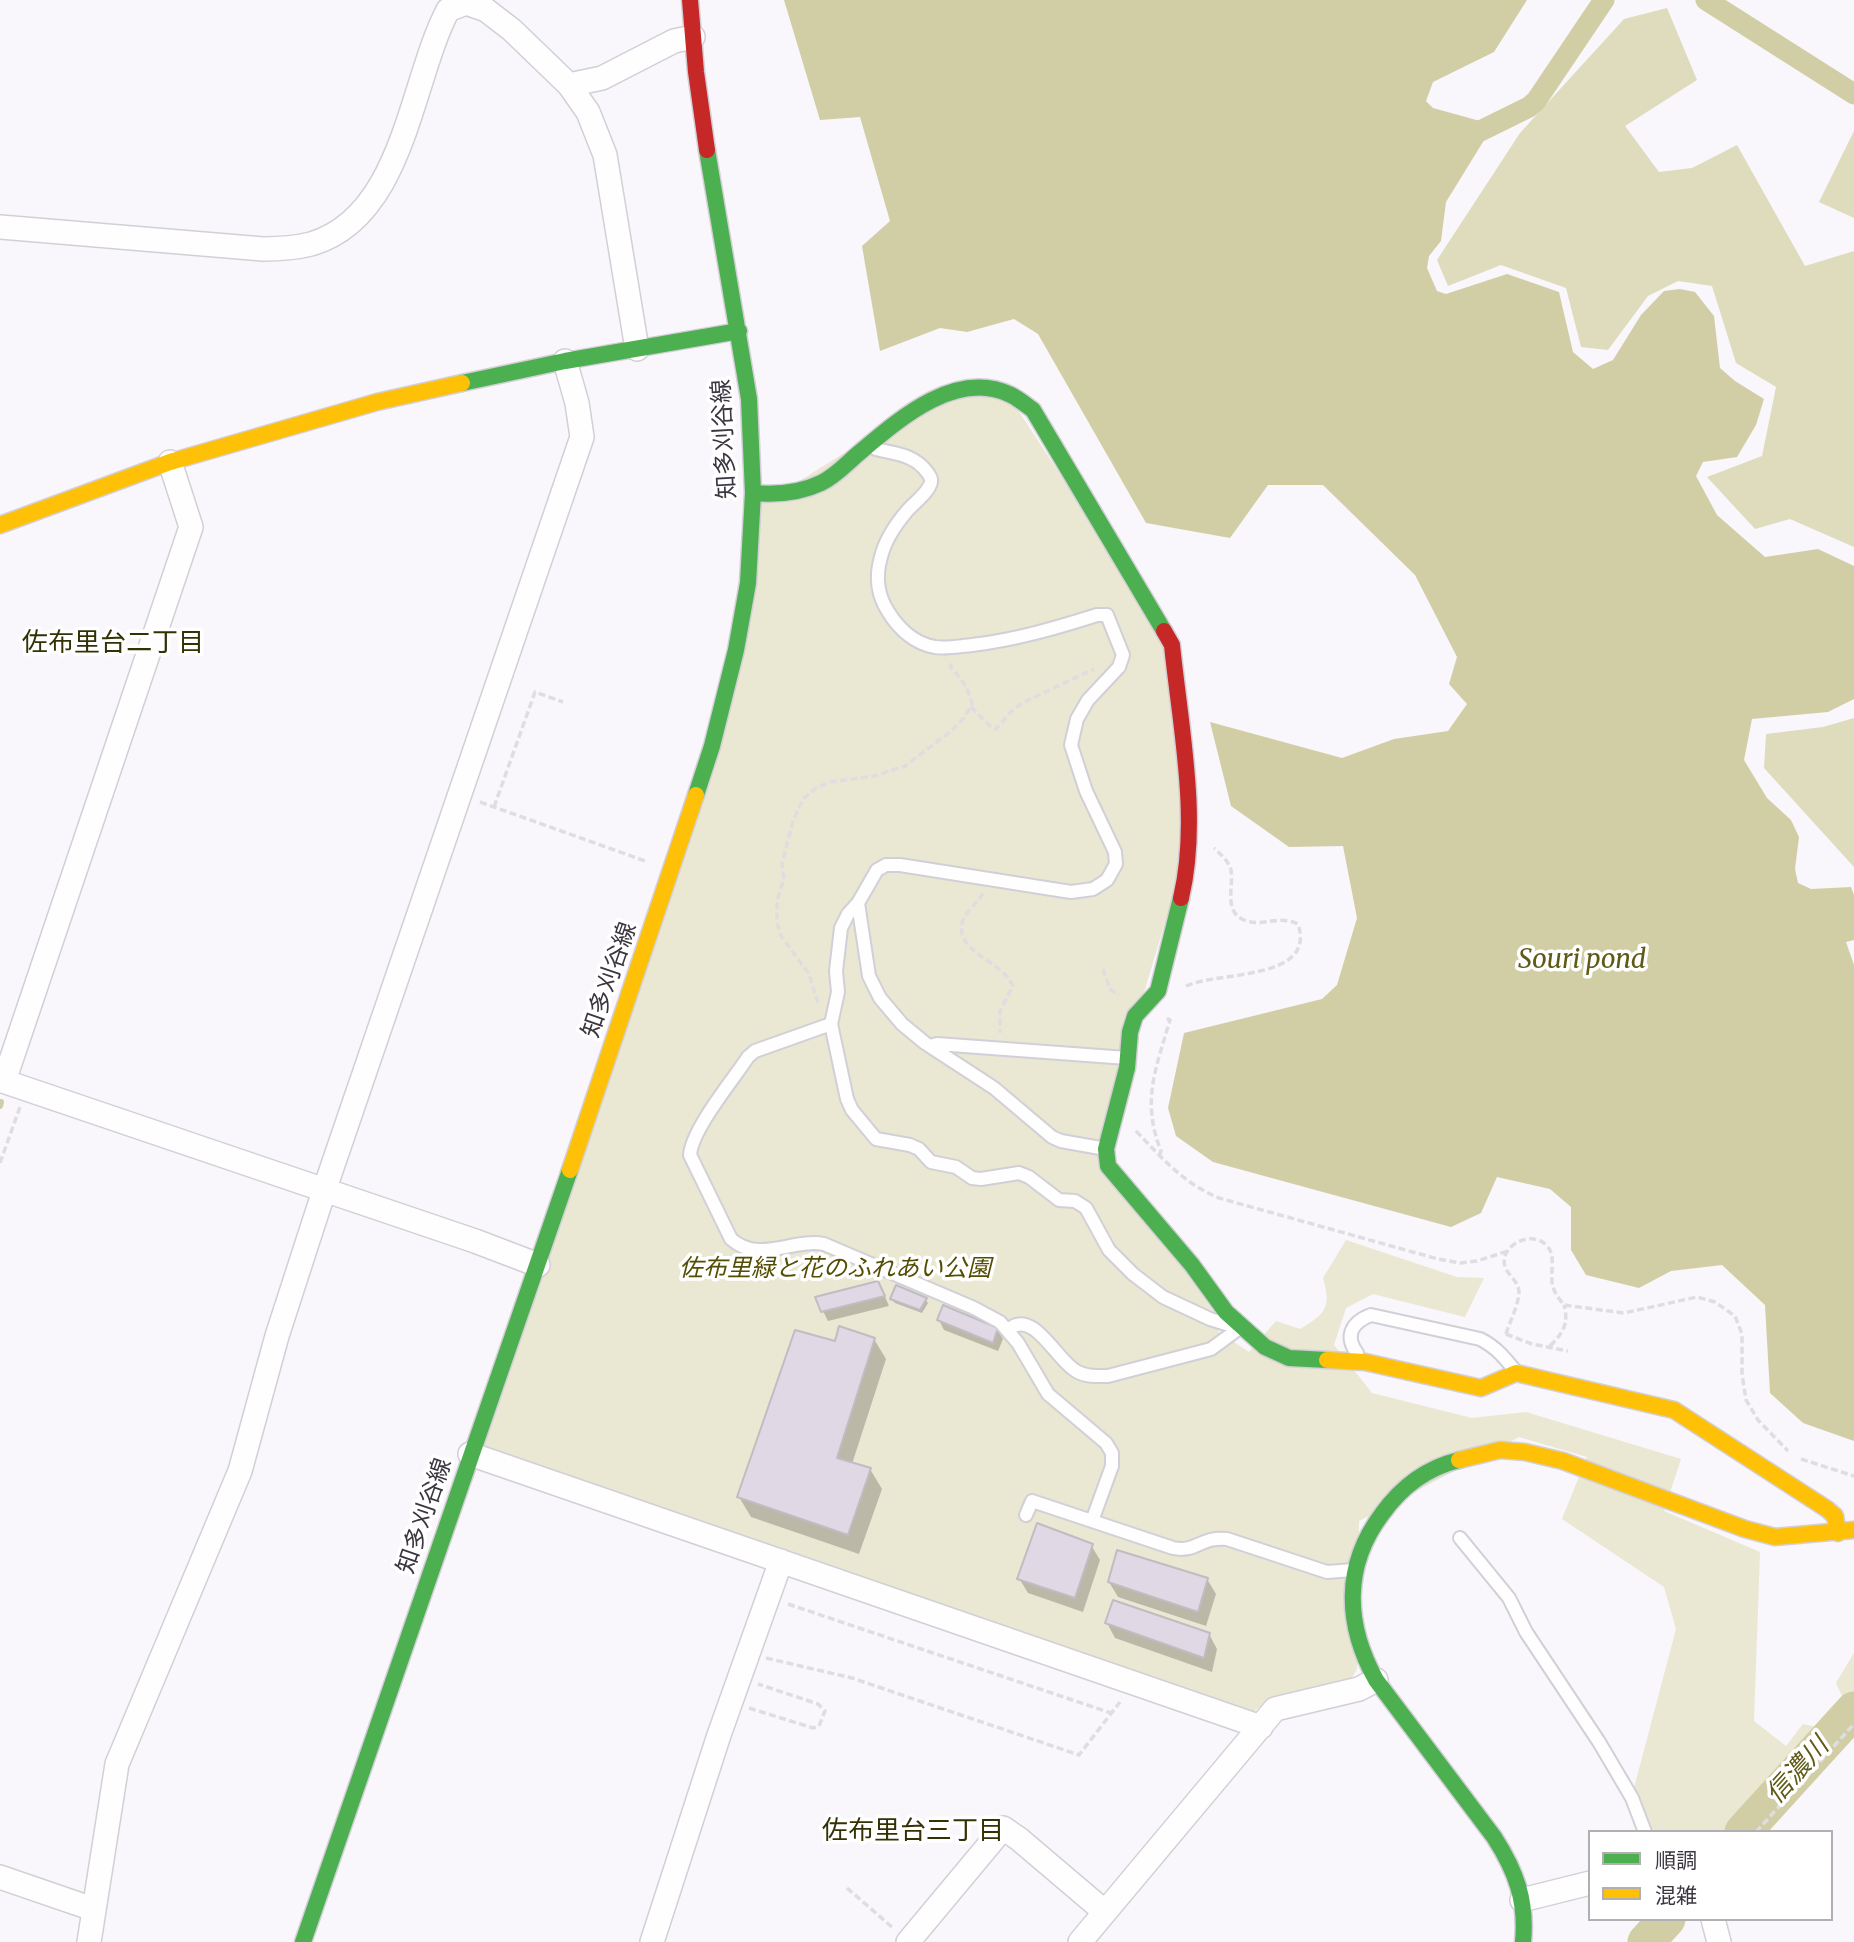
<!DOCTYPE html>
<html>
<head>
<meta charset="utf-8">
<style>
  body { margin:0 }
  #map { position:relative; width:1854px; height:1942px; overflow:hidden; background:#f9f6fc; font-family:Merriweather,"Noto Sans JP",serif }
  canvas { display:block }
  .legend { position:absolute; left:1588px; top:1830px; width:245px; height:91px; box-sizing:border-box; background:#fff; border:2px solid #b1afb2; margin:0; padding:9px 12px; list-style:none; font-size:21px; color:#3b363f }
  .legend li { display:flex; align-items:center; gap:14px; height:35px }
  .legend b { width:35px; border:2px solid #b1afb2 }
</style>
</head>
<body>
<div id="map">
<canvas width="1854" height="1942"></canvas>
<ul class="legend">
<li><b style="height:9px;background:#4caf50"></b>順調</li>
<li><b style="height:9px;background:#ffc107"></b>混雑</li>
</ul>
</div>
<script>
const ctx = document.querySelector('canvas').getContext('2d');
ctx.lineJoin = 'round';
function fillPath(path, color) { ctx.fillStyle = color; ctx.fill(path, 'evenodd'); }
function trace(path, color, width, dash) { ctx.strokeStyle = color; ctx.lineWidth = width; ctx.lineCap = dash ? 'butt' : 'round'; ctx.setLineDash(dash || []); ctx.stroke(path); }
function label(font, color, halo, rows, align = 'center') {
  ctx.font = font + ' Merriweather,"Noto Sans JP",serif'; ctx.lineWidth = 7; ctx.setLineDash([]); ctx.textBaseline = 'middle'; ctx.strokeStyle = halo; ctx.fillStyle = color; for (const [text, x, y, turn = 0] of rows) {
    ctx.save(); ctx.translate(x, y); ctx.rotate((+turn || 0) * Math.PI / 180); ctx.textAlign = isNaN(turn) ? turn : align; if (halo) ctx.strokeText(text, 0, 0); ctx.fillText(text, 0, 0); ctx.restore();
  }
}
fillPath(new Path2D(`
  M1006 392 1172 645 1190 840 1100 1138 1213 1311 1219 1332 1249 1352 1276 1321 1300 1329C1325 1314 1332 1308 1323 1278L1346 1240 1457 1277 1484 1278 1465 1317 1373 1294 1346 1308 1334 1345 1372 1393 1472 1418 1526 1412 1681 1459 1664 1511 1760 1552 1754 1721 1786 1746 1803 1724 1831 1730 1848 1709 1836 1683 1854 1653V1720L1791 1787 1744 1832H1651L1634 1788 1676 1629 1664 1587 1562 1519 1587 1457 1519 1437 1359 1521 1357 1669 1350 1681 1270 1699 1252 1713 470 1454 712 746 753 493 777 495 934 397Z`), '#eae7d2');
fillPath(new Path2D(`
  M1667 8 1697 80 1625 126 1659 172 1692 168 1737 145 1805 266 1854 251V547L1790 519 1755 529 1707 477 1762 456 1776 387 1736 363 1712 286 1678 281 1648 296 1608 350 1581 347 1566 288 1501 265 1448 286 1437 260 1520 133 1624 19Z
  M1854 131V218L1819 202Z
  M1854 718V867L1764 768 1766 734 1823 727Z`), '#dfdcbe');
fillPath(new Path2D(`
  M784 0H1527L1494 52 1433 82 1426 101 1433 108 1480 121 1486 137 1446 202 1441 241 1429 256 1427 268 1437 291 1446 294 1507 274 1559 292 1573 352 1593 369 1613 360 1641 315 1664 291 1680 289 1695 292 1714 316 1720 368 1735 381 1764 399 1756 425 1737 457 1703 462 1696 476 1717 515 1765 557 1818 549 1854 566V699L1828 712 1752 719 1744 760 1767 798 1791 820 1799 837 1795 869 1798 883 1811 889 1851 887 1854 895V940L1846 942 1854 965V1441L1803 1423 1770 1393 1765 1305 1722 1265 1671 1271 1639 1288 1586 1275 1571 1250V1207L1550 1189 1497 1177 1481 1213 1451 1227 1213 1162 1176 1136 1168 1108 1184 1033 1322 999 1337 985 1357 918 1343 846 1289 847 1231 806 1210 722 1342 758 1394 739 1448 731 1467 704 1449 684 1457 657 1415 575 1323 485H1268L1230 538 1146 523 1038 334 1014 319 967 332 940 328 880 351 862 246 890 221 860 117 820 120Z`), '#d1cea6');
fillPath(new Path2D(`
  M883 1292 889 1306 828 1321 823 1311Z
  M892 1299H925L928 1303 922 1313 895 1303Z
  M939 1320 997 1329 1003 1339 998 1351 944 1330Z
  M874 1339 886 1359 852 1464 870 1469 882 1489 859 1554 751 1517 739 1497 837 1343Z
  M1091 1545 1100 1560 1083 1612 1028 1593 1019 1578Z
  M1207 1579 1216 1594 1206 1626 1118 1597 1109 1582Z
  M1107 1623 1209 1634 1217 1649 1212 1672 1115 1638Z`), '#0003');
trace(new Path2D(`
  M0 1106 1 1102`), '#d1cea6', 6);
trace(new Path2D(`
  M1706 0 1854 94
  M1460 141 1529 107 1536 101 1604 0`), '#d1cea6', 21);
trace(new Path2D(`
  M1743 1832 1854 1710
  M1646 1942 1667 1919`), '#d1cea6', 37);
const building = new Path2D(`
  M878 1281 885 1296 821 1312 815 1297Z
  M896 1285 927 1298 920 1310 890 1299Z
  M943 1305 998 1328 993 1343 937 1320Z
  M839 1326 875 1338 837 1458 871 1468 848 1535 737 1497 795 1330 835 1341Z
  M1037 1523 1093 1544 1075 1598 1017 1579Z
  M1117 1550 1208 1578 1198 1612 1108 1582Z
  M1113 1600 1210 1633 1204 1658 1105 1623Z`);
fillPath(building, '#e0d9e5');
trace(building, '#bfbcc2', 2);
const lane = new Path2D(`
  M872 445 876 449C895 454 914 454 927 472 929 475 932 478 931 482 929 492 914 503 907 511 896 524 885 540 881 557 875 577 877 595 889 613 899 629 915 644 935 647 946 649 960 646 972 645 1015 640 1056 628 1097 615H1107L1123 655 1119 667 1088 700 1077 719 1071 745 1086 791 1115 852 1116 864 1107 880 1093 889 1071 892 900 865H886L877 870 858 903 869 976 880 998 902 1024 925 1043 994 1088 1052 1137 1061 1141 1106 1149
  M858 903 848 914 841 928 836 971 838 992 831 1024 847 1099 852 1110 876 1139 910 1145 919 1149 931 1162 956 1167 972 1178 981 1179 1019 1173 1029 1177 1059 1200 1075 1201 1086 1208 1109 1250 1133 1274 1163 1297 1210 1319 1226 1324
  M831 1024 755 1051 748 1057C733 1080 692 1129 690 1155L731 1239C759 1264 793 1238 824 1244L974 1308 1000 1322 1018 1343 1048 1394 1106 1443 1112 1453V1466L1092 1521
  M930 1046 937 1044 1127 1058
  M1008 1330C1033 1307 1056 1360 1076 1371 1086 1377 1096 1376 1108 1376L1211 1349 1241 1327
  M1357 1357V1353C1344 1336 1352 1322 1371 1315L1480 1339C1496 1347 1505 1358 1516 1372
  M1026 1515 1032 1501 1173 1548C1197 1553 1201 1536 1227 1539L1327 1572 1353 1570
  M1460 1538 1509 1598 1526 1632 1599 1742 1632 1798 1645 1832`);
const street = new Path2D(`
  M569 85 602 78 674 41 693 37
  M0 227 263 249C279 249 295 248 311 244 404 217 410 82 448 10L466 3 486 10 512 30 569 85 588 112 605 155 637 349
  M0 1080 475 1241 538 1265
  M4 1081 191 527 170 462
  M470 1454 1261 1727
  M0 1877 93 1909
  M1522 1900 1590 1883
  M1713 1919 1719 1942
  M89 1942 117 1764 240 1471 277 1336 324 1191 582 437 577 403 565 361
  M652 1942 719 1735 781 1561
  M908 1942 1003 1828 1019 1839 1105 1912
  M1080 1942 1275 1709 1359 1689 1376 1680`);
const fast = new Path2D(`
  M462 383 565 361 739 331
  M753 493C776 495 800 493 821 483 836 476 847 463 859 453 898 420 956 368 1011 395 1019 399 1026 405 1033 410L1164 631
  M696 795 712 746 736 650 748 583 753 493 749 399 707 150
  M1181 898 1158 991 1135 1016 1130 1032 1127 1068 1106 1149 1108 1166 1192 1265 1226 1312 1265 1347 1289 1358 1327 1360
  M1459 1460C1426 1468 1402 1486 1382 1514 1343 1566 1345 1624 1376 1680L1494 1837C1516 1871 1527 1901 1523 1942
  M303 1942 570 1170`);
const slow = new Path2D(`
  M0 525 170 462 377 402 462 383
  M570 1170 696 795
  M1327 1360 1365 1362 1481 1388 1516 1373 1674 1410 1827 1509 1835 1516 1838 1533
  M1459 1460 1500 1450 1525 1452 1563 1461 1745 1529 1775 1537 1854 1530`);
const jam = new Path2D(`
  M690 0 696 72 707 150
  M1164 631 1172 645C1180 725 1200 819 1181 898`);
trace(lane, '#d2cfd6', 16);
trace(street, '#d2cfd6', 26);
trace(fast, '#d2cfd6', 19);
trace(slow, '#d2cfd6', 19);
trace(jam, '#d2cfd6', 19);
trace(new Path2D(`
  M971 707 991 727 996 729 1012 711 1022 703 1094 669
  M480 802 648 862
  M494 807 535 692 563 702
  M983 893C978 903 967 910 963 920 952 952 1001 959 1013 986L1000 1011V1033
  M1103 969 1110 989 1119 995
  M1186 986C1219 971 1317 981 1298 924 1277 914 1264 928 1244 920 1223 911 1234 887 1231 870 1228 860 1221 855 1214 848
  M818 1003 809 974 781 936 777 923V900L784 879 782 863 793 821 803 799 816 788 830 782 874 776 905 766 950 732 964 718 972 704C968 687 962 679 950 667L952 663
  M1136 1131C1163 1159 1183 1183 1219 1198L1438 1259 1460 1263 1477 1261 1508 1251
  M1159 1156 1161 1151C1141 1101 1156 1068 1170 1020L1166 1018
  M0 1163 20 1107
  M1506 1334C1510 1321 1518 1306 1519 1293 1519 1282 1510 1277 1506 1269 1499 1255 1513 1241 1527 1239 1535 1238 1542 1240 1547 1246 1557 1256 1549 1274 1553 1287 1555 1294 1560 1300 1564 1305L1624 1313 1697 1297 1715 1302 1735 1316 1742 1334V1374L1746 1400 1758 1420 1788 1451
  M1506 1334 1532 1344 1568 1351
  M1550 1346C1563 1333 1569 1324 1564 1305
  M1801 1459 1854 1476
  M788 1604 1111 1713
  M766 1658 852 1678 1079 1755 1120 1702
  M749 1708 813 1728 819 1726 825 1711 818 1704 758 1684
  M1756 1832 1854 1724
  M847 1888 893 1928`), '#dfdde0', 3.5, [7, 3.5]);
trace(lane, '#fefeff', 12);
trace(street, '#fefeff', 23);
trace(fast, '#4caf50', 16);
trace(slow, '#ffc107', 16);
trace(jam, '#c62828', 16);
label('24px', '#3b363f', '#fff', [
  ["知多刈谷線",725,439,-93],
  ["知多刈谷線",610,980,-71],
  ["知多刈谷線",425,1516,-71]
]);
label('italic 24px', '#534e03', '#fff', [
  ["佐布里緑と花のふれあい公園",835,1269]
]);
label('26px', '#343105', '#fff', [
  ["佐布里台二丁目",113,644],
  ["佐布里台三丁目",913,1832]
]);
label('italic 26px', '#5f5a16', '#fff', [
  ["Souri pond",1582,961],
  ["信濃川",1798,1771,-48]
]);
</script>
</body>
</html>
